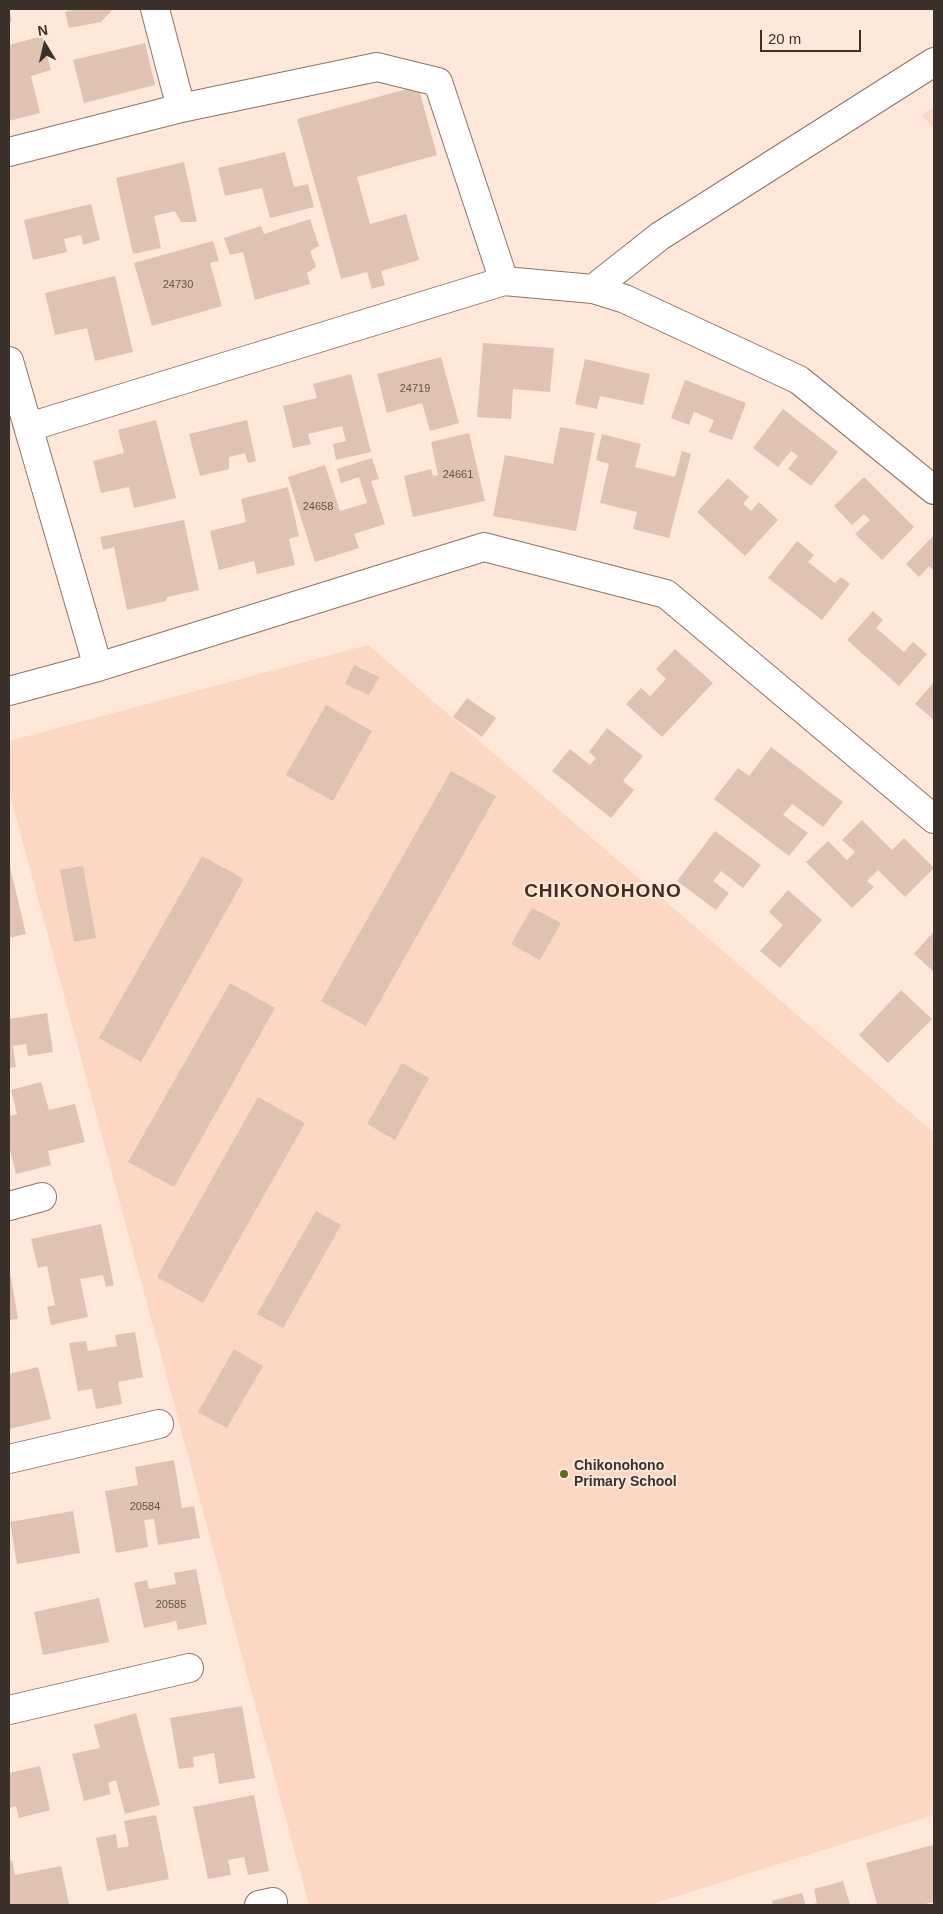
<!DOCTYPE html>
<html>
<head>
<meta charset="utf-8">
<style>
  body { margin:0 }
  #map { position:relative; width:943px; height:1914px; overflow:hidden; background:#ffe7da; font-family:Helvetica,sans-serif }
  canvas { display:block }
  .frame { position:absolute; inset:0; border:10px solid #3b302a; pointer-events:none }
  .north { position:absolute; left:20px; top:20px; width:50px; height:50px; -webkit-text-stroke:4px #ffe7da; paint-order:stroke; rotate:351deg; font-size:14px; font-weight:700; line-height:20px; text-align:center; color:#3b302a }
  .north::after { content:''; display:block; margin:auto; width:18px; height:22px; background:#3b302a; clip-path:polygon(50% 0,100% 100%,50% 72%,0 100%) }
  .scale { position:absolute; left:760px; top:30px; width:101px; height:22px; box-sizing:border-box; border:2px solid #3b302a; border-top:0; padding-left:6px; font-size:15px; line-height:18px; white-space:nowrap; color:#3b302a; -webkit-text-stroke:4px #ffe7da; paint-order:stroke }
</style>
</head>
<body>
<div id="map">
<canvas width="943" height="1914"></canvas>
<div class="frame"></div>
<div class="north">N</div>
<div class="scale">20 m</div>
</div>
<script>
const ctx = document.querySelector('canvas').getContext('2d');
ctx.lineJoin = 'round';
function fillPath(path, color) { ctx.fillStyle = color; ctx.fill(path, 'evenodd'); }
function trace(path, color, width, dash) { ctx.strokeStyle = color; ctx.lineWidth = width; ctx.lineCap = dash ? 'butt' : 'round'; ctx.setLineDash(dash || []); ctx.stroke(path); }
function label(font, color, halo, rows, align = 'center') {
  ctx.font = font + ' Helvetica,sans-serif'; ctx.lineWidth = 4; ctx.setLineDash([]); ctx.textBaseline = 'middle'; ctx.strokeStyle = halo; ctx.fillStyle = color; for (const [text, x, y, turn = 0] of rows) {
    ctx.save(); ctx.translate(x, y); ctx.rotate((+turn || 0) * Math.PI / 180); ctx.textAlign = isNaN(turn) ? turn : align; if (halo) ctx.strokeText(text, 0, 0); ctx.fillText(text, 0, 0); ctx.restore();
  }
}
fillPath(new Path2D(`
  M934 107V129L922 115Z
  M368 645 934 1133V1815L649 1905H309L9 791V741Z`), '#fcd7c3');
fillPath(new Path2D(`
  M9 9 12 21 9 22Z
  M113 9 101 22 69 28 65 12 79 9Z
  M42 36 51 70 31 76 40 113 9 121V45Z
  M145 43 155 85 84 103 73 60Z
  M418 86 437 155 357 177 370 224 406 214 419 260 381 271 385 285 372 289 367 272 341 279 297 119Z
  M285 152 294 187 308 184 314 207 270 218 262 188 225 196 218 168Z
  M184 162 197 222H181L175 211 154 216 161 248 133 254 116 178Z
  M91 204 100 240 83 245 81 235 64 239 67 252 33 260 24 220Z
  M310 219 319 246 310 251 316 267 307 273 310 284 255 300 243 252 230 255 224 238 261 226 264 234Z
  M213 241 219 261 210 263 222 306 152 326 134 263Z
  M115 276 133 352 95 361 87 328 55 335 45 293Z
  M483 343 554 348 550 392 513 389 511 419 477 417Z
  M441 357 459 423 430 431 422 403 387 413 377 374Z
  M585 359 650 374 643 405 600 396 597 409 575 404Z
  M351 374 371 452 336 460 333 444 346 441 342 426 308 434 311 444 293 448 283 406 317 398 313 384Z
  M685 380 746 403 732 440 709 432 714 420 694 412 689 425 671 418Z
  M783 409 838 452 811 486 788 469 798 456 791 451 778 467 753 448Z
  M156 420 176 498 134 508 129 487 101 493 93 461 124 453 118 430Z
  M247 420 256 461 248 463 245 453 229 457V469L200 476 189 434Z
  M560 427 595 433 576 531 493 516 505 455 553 464Z
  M469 433 485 501 413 517 404 476 431 469 433 476 438 475 431 442Z
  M602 434 641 444 635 467 675 477 682 451 691 454 669 538 633 529 637 512 600 503 609 464 596 460Z
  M372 458 379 479 371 481 385 524 354 534 359 548 315 562 288 477 325 465 340 511 367 503 359 477 341 483 337 469Z
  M864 477 914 527 882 560 855 534 870 520 864 514 852 525 834 506Z
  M728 478 749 497 743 504 751 511 759 502 778 520 745 556 697 512Z
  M288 487 299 536 289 539 295 565 257 574 254 561 219 570 210 531 246 522 241 499Z
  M184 520 199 590 167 597 166 601 127 610 114 547 103 550 100 537Z
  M933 536 934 571 929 566 919 577 906 564Z
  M797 541 814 555 808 562 835 583 841 577 850 584 822 620 768 578Z
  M873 611 883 620 876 628 904 652 913 642 927 654 899 686 847 640Z
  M675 649 713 683 662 737 626 704 641 688 650 696 666 679 656 669Z
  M354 665 379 677 369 695 345 684Z
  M934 682V720L915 704Z
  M467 698 496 718 482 737 453 717Z
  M326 705 372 731 333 801 286 775Z
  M607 728 643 756 623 781 634 790 611 818 552 771 570 749 590 765 596 758 589 752Z
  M771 747 843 802 823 827 792 804 783 815 808 833 789 856 714 799 738 768 749 776Z
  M451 771 496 796 366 1026 321 1001Z
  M862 820 892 850 904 838 934 868 905 897 878 870 867 881 874 887 852 908 806 862 828 841 847 860 855 852 842 840Z
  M715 831 761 865 743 888 721 871 713 881 729 893 716 910 677 881Z
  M202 856 244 879 141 1062 99 1038Z
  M9 863 26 934 9 938Z
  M83 866 96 938 74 942 60 870Z
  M788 890 822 920 780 968 760 951 783 925 769 912Z
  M532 908 561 923 540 960 511 944Z
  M934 931V972L914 954Z
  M230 983 275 1008 174 1187 128 1162Z
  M901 990 932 1019 888 1063 859 1035Z
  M47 1013 53 1052 28 1056 26 1044 13 1046 16 1067 9 1068V1019Z
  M402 1063 429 1078 395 1140 367 1124Z
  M41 1082 49 1110 75 1104 85 1142 48 1151 51 1165 16 1174 9 1146V1116L17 1114 11 1090Z
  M258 1097 305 1123 203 1303 157 1277Z
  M316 1211 341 1225 283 1328 257 1314Z
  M101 1224 114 1285 106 1287 103 1275 80 1279 88 1317 51 1325 47 1307 55 1305 47 1266 38 1268 31 1239Z
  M9 1277H11L18 1319 9 1320Z
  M135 1332 143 1377 118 1382 122 1404 96 1409 92 1389 78 1391 69 1343 86 1341 88 1351 117 1346 115 1335Z
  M234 1349 263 1366 227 1428 198 1412Z
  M38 1367 51 1419 9 1429V1374Z
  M174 1460 182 1508 194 1506 200 1538 158 1545 154 1519 144 1520 148 1547 116 1553 105 1491 138 1485 135 1467Z
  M73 1511 80 1553 17 1564 10 1522Z
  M196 1569 207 1624 178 1630 176 1621 144 1628 134 1583 147 1580 149 1589 176 1584 174 1573Z
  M99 1598 109 1642 43 1655 34 1612Z
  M242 1706 255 1778 219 1784 214 1753 193 1757 194 1767 179 1769 170 1718Z
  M136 1713 160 1805 125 1814 116 1780 108 1783 111 1794 84 1801 72 1754 100 1748 94 1725Z
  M40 1766 50 1810 19 1818 16 1806 9 1808V1773Z
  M254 1795 269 1871 248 1875 244 1857 228 1860 231 1875 208 1879 193 1807Z
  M156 1815 169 1879 107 1891 96 1838 116 1834 118 1848 129 1846 124 1821Z
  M933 1845 934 1902 921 1905H877L866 1863Z
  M12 1860 15 1875 61 1866 69 1904 9 1905V1861Z
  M843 1881 850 1905H810L817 1903 814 1889Z
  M802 1893 806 1905H773L772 1901Z`), '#dfc2b2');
const minor = new Path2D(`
  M155 9 181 108
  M9 152 181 108 377 67 438 82 504 281
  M593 289 625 299 799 380 934 490
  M9 361 98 667
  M29 427 504 281 593 289 660 236 934 62
  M9 691 98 667 484 547 666 594 934 819
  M9 1206 42 1197
  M9 1459 159 1424
  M9 1710 189 1668
  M259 1905 273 1902`);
trace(minor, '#8e7365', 30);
trace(minor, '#fff', 28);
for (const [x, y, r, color] of [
  [564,1474,5,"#596d1b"]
]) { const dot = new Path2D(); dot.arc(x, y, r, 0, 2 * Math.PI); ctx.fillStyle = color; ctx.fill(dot); trace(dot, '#ffe7da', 2); }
label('11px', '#64544c', null, [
  ["24730",178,285],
  ["24719",415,389],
  ["24661",458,475],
  ["24658",318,507],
  ["20584",145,1507],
  ["20585",171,1605]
]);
label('bold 14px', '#3b302a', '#ffe7da', [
  ["Chikonohono",574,1466],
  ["Primary School",574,1482]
], 'left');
ctx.letterSpacing = '1px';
label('bold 19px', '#422c20', '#ffe7da', [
  ["CHIKONOHONO",603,892]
]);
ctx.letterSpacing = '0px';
</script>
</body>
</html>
